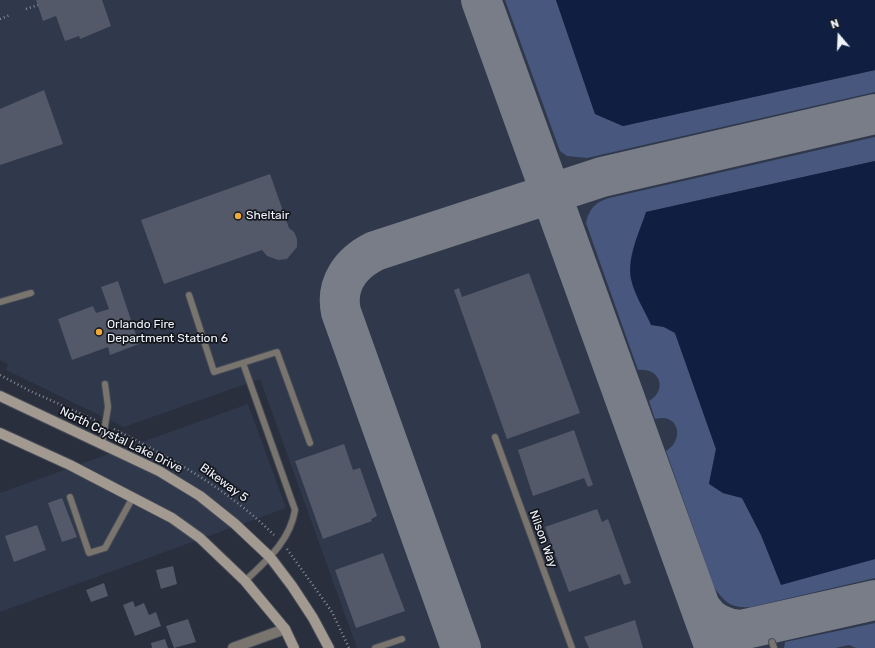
<!DOCTYPE html>
<html>
<head>
<meta charset="utf-8">
<style>
  body { margin:0 }
  #map { position:relative; width:875px; height:648px; overflow:hidden; background:#292f3c; font-family:Rubik,sans-serif }
  canvas { display:block }
  .north { position:absolute; left:819px; top:16px; width:40px; height:40px; -webkit-text-stroke:3px #15171d; paint-order:stroke; rotate:341deg; font-size:11px; font-weight:700; line-height:16px; text-align:center; color:#f0f4fd }
  .north::after { content:''; display:block; margin:auto; width:14px; height:18px; background:#f0f4fd; clip-path:polygon(50% 0,100% 100%,50% 72%,0 100%) }
</style>
</head>
<body>
<div id="map">
<canvas width="875" height="648"></canvas>
<div class="north">N</div>
</div>
<script>
const ctx = document.querySelector('canvas').getContext('2d');
ctx.lineJoin = 'round';
function fillPath(path, color) { ctx.fillStyle = color; ctx.fill(path, 'evenodd'); }
function trace(path, color, width, dash) { ctx.strokeStyle = color; ctx.lineWidth = width; ctx.lineCap = dash ? 'butt' : 'round'; ctx.setLineDash(dash || []); ctx.stroke(path); }
function label(font, color, halo, rows, align = 'center') {
  ctx.font = font + ' Rubik,sans-serif'; ctx.lineWidth = 3.5; ctx.setLineDash([]); ctx.textBaseline = 'middle'; ctx.strokeStyle = halo; ctx.fillStyle = color; for (const [text, x, y, turn = 0] of rows) {
    ctx.save(); ctx.translate(x, y); ctx.rotate((+turn || 0) * Math.PI / 180); ctx.textAlign = isNaN(turn) ? turn : align; if (halo) ctx.strokeText(text, 0, 0); ctx.fillText(text, 0, 0); ctx.restore();
  }
}
fillPath(new Path2D(`
  M0 0H875V648H357L260 379 124 427 6 370 8 364 0 360Z
  M248 404 286 508 0 612V493Z`), '#30384b');
fillPath(new Path2D(`
  M505 0H556L595 114 623 126 875 70V92L587 158 567 156 560 151Z
  M875 137V161L646 212 664 327 675 333 716 449 709 483 723 493 742 498 761 535 781 584 875 559V578L751 607C732 609 724 602 714 587L666 451C685 440 679 412 655 419L649 401C668 390 660 367 638 370L586 223C589 209 595 202 609 198Z
  M875 623V648H856L849 645 835 648H784L785 642Z`), '#47577d');
fillPath(new Path2D(`
  M556 0H875V70L623 126 595 114Z
  M875 161V559L781 585 761 535 742 498 723 493 709 484 716 449 675 333 664 327 651 325C645 311 634 294 631 279 627 257 639 233 646 212Z`), '#101e41');
trace(new Path2D(`
  M481 0 715 648
  M701 608C710 623 724 629 741 630L875 600
  M461 648 341 312C335 284 351 263 375 251L602 177 875 114`), '#787d88', 40);
fillPath(new Path2D(`
  M36 0H102L111 26 80 39 79 36 65 41 56 16 43 21Z
  M44 90 63 144 0 165V109Z
  M270 174 289 228 294 232 297 239V247L287 259 278 260 267 256 262 250 164 284 141 220Z
  M529 273 580 413 507 439 454 290 459 288 462 297Z
  M118 281 139 344 110 355 108 347 72 360 58 319 93 306 96 313 109 309 101 287Z
  M574 430 593 485 588 487 584 478 533 496 518 450Z
  M344 444 353 470 360 468 377 516 371 519 372 521 323 539 295 461Z
  M62 498 77 537 62 542 48 503Z
  M597 509 602 522 608 519 631 583 624 585 620 574 569 592 545 527Z
  M37 525 46 550 14 562 5 536Z
  M383 553 405 611 356 628 335 570Z
  M173 566 177 584 161 589 156 570Z
  M104 583 108 596 91 602 86 590Z
  M133 601 135 607 144 603 149 615 156 612 161 626 135 636 123 605Z
  M188 619 196 642 174 648 166 626Z
  M635 620 643 648H589L584 637Z
  M165 639 168 648H152L151 643Z`), '#535968');
const lane = new Path2D(`
  M189 295 214 372 277 352 310 443
  M0 302 31 293
  M243 363 295 510C290 541 267 560 245 581
  M495 437 572 648
  M102 444 108 407 105 384
  M70 497 89 553 105 548 133 497
  M772 642 774 648
  M375 648 402 639`);
const street = new Path2D(`
  M233 648 285 629`);
const secondary = new Path2D(`
  M0 396 159 471 200 496 235 524 270 557 292 586 313 618 329 648
  M0 433 70 465 172 518 200 538 245 581 285 629 294 648`);
trace(lane, '#454b57', 8);
trace(street, '#454b57', 12);
trace(secondary, '#454b57', 12);
trace(new Path2D(`
  M26 9 38 5
  M0 19 10 15
  M0 375 30 391 97 421
  M114 429C171 458 228 489 274 535
  M287 549 332 612 349 648`), '#888d98', 2.5, [1, 3]);
trace(lane, '#79746e', 6);
trace(street, '#79746e', 10);
trace(secondary, '#a29a90', 10);
for (const [x, y, r, color] of [
  [238,216,4,"#eea83c"],
  [99,332,4,"#eea83c"]
]) { const dot = new Path2D(); dot.arc(x, y, r, 0, 2 * Math.PI); ctx.fillStyle = color; ctx.fill(dot); trace(dot, '#15171d', 1.5); }
label('12px', '#f0f4fd', '#15171d', [
  ["Sheltair",246,216],
  ["Orlando Fire",107,325],
  ["Department Station 6",107,339]
], 'left');
label('12px', '#f0f4fd', '#15171d', [
  ["North Crystal Lake Drive",121,440,26],
  ["Bikeway 5",224,483,36],
  ["Nilson Way",543,539,70]
]);
</script>
</body>
</html>
